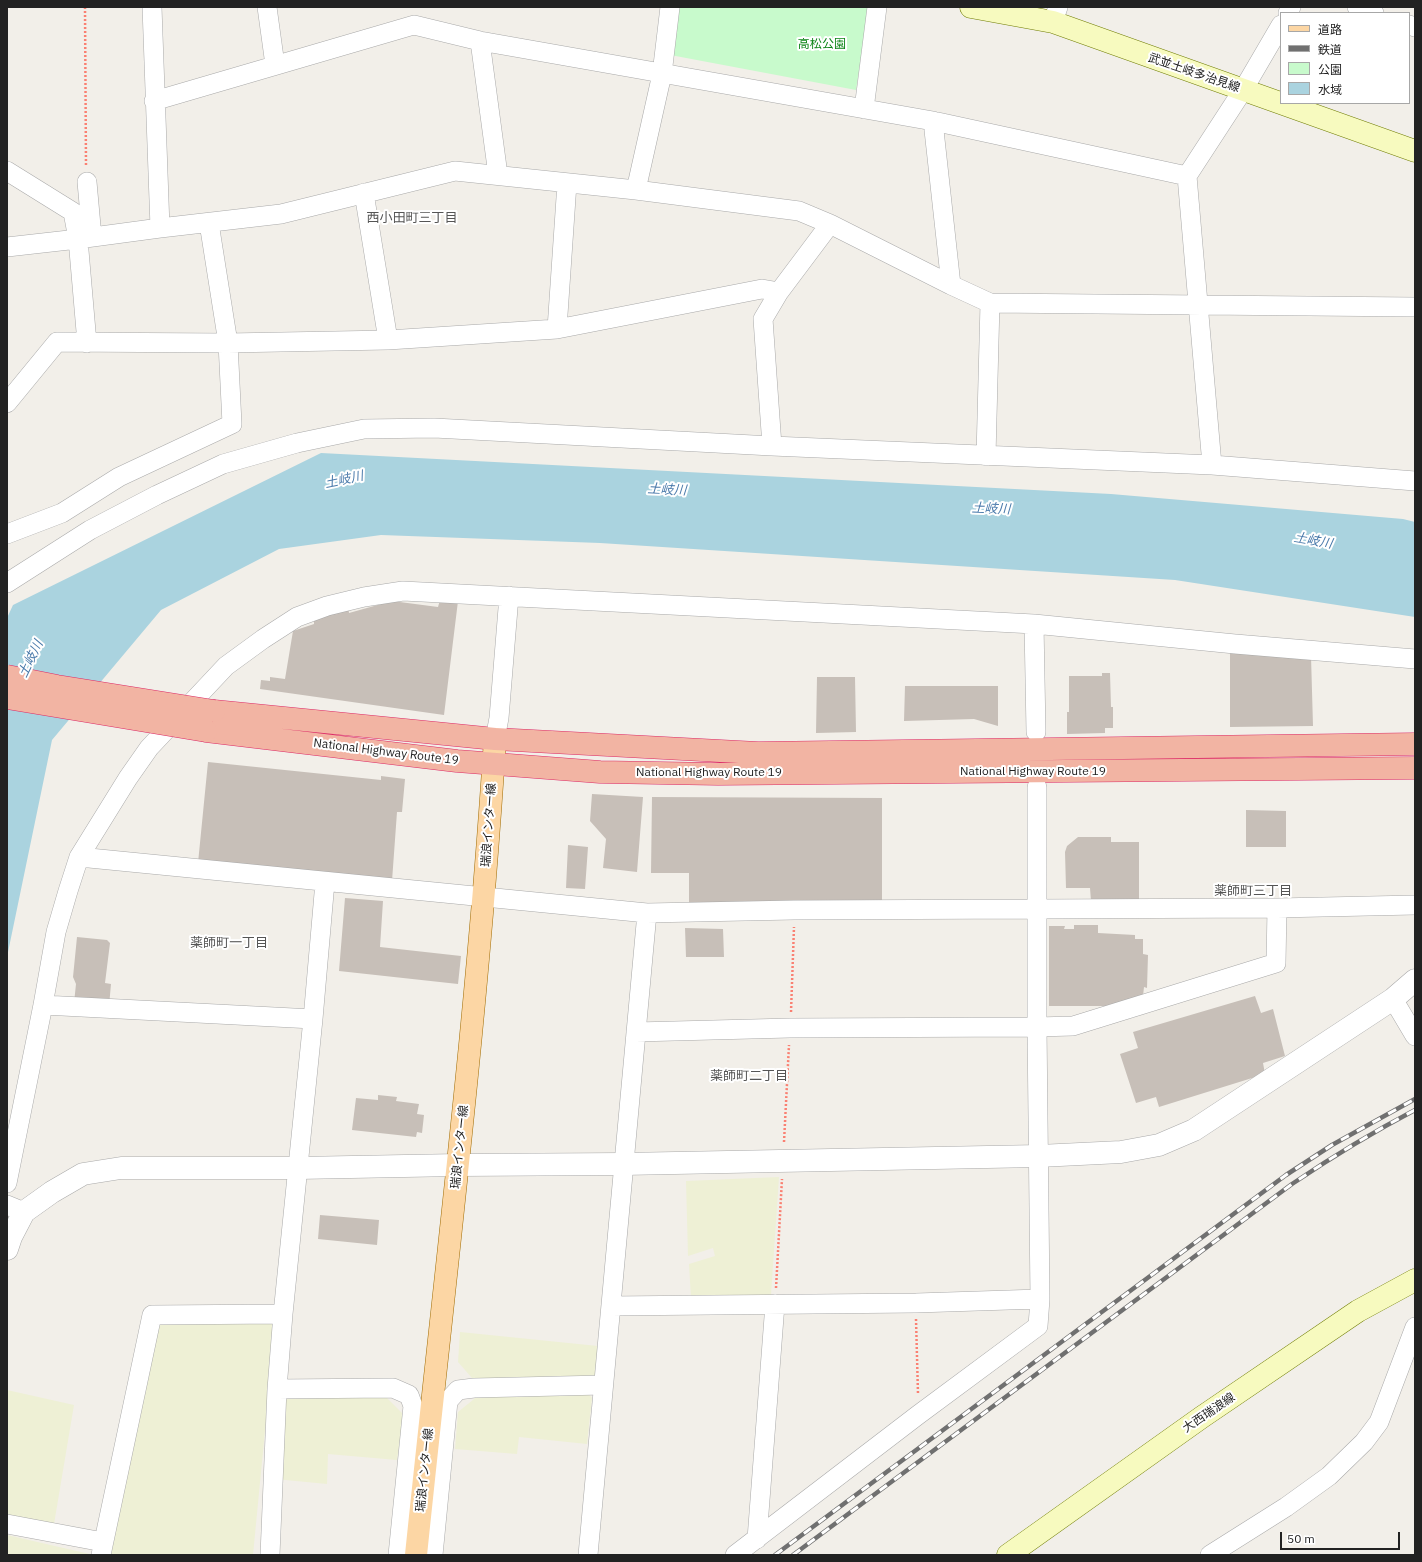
<!DOCTYPE html>
<html>
<head>
<meta charset="utf-8">
<style>
  body { margin:0 }
  #map { position:relative; width:1422px; height:1562px; overflow:hidden; background:#f2efe9; font-family:"IBM Plex Sans","Noto Sans JP",sans-serif }
  canvas { display:block }
  .frame { position:absolute; inset:0; border:8px solid #222; pointer-events:none }
  .legend { position:absolute; left:1280px; top:12px; width:130px; height:92px; box-sizing:border-box; background:#fff; border:1px solid #a7a7a7; margin:0; padding:5px 7px; list-style:none; font-size:12px; color:#222 }
  .legend li { display:flex; align-items:center; gap:8px; height:20px }
  .legend b { width:20px; border:1px solid #a7a7a7 }
  .scale { position:absolute; left:1280px; top:1532px; width:120px; height:18px; box-sizing:border-box; border:2px solid #222; border-top:0; padding-left:5px; font-size:12px; line-height:14px; white-space:nowrap; color:#222; -webkit-text-stroke:3px #fff; paint-order:stroke }
</style>
</head>
<body>
<div id="map">
<canvas width="1422" height="1562"></canvas>
<div class="frame"></div>
<ul class="legend">
<li><b style="height:5px;background:#fcd6a4"></b>道路</li>
<li><b style="height:5px;background:#707070"></b>鉄道</li>
<li><b style="height:11px;background:#c8facc"></b>公園</li>
<li><b style="height:11px;background:#aad3df"></b>水域</li>
</ul>
<div class="scale">50 m</div>
</div>
<script>
const ctx = document.querySelector('canvas').getContext('2d');
ctx.lineJoin = 'round';
function fillPath(path, color) { ctx.fillStyle = color; ctx.fill(path, 'evenodd'); }
function trace(path, color, width, dash) { ctx.strokeStyle = color; ctx.lineWidth = width; ctx.lineCap = dash ? 'butt' : 'round'; ctx.setLineDash(dash || []); ctx.stroke(path); }
function label(font, color, halo, rows, align = 'center') {
  ctx.font = font + ' "IBM Plex Sans","Noto Sans JP",sans-serif'; ctx.lineWidth = 4; ctx.setLineDash([]); ctx.textBaseline = 'middle'; ctx.strokeStyle = halo; ctx.fillStyle = color; for (const [text, x, y, turn = 0] of rows) {
    ctx.save(); ctx.translate(x, y); ctx.rotate((+turn || 0) * Math.PI / 180); ctx.textAlign = isNaN(turn) ? turn : align; if (halo) ctx.strokeText(text, 0, 0); ctx.fillText(text, 0, 0); ctx.restore();
  }
}
fillPath(new Path2D(`
  M779 1177 771 1295 691 1298 689 1264 715 1256 713 1248 688 1256 686 1181Z
  M269 1319 275 1327 253 1555H107L151 1327 161 1320Z
  M460 1332 598 1346 595 1376 590 1379 472 1378 458 1362Z
  M7 1390 74 1405 53 1530 7 1520Z
  M586 1391 592 1398 587 1444 519 1437 517 1454 455 1449 458 1412 479 1395Z
  M386 1397 404 1415 397 1460 328 1454 327 1484 275 1479 281 1406 288 1398Z
  M7 1535 94 1555H7Z`), '#eef0d5');
fillPath(new Path2D(`
  M675 7H869L856 90 665 54Z`), '#c8facc');
fillPath(new Path2D(`
  M321 453 1111 494 1403 519 1415 522V617L1175 580 600 543 381 535 279 549 161 610 52 740 7 957V618L13 605Z`), '#aad3df');
fillPath(new Path2D(`
  M440 600 458 601 444 715 260 689 261 680 270 681V677L285 679 293 631 314 624V617L348 605 349 613 392 601 438 607Z
  M1230 649 1311 656 1313 726 1230 727Z
  M1102 673H1110L1111 707H1113V728H1105V733L1067 734V712H1069V676H1102Z
  M817 677H855L856 732 816 733Z
  M905 686H998V726L974 719 904 721Z
  M208 762 381 780V776L405 779 402 812H397L392 881 198 863Z
  M592 794 643 797 637 872 603 868 606 839 590 821Z
  M652 797 882 798V900L689 903V873H651Z
  M1246 810 1286 811V847H1246Z
  M1078 837H1111V842H1139V902L1091 901 1090 888H1066L1065 852 1067 846Z
  M568 845 588 847 585 889 566 888Z
  M345 898 383 901 380 947 461 956 458 984 339 971Z
  M1074 925H1098V933L1135 935V939H1143V954L1148 955 1147 988 1144 987 1143 996 1112 1006H1049V926H1065L1064 929H1074Z
  M685 928 723 929 724 957H686Z
  M77 937 107 940 110 943 105 983 111 984 109 1006 74 1003 76 984 73 977Z
  M1255 996 1261 1013 1273 1009 1285 1056 1263 1063 1265 1074 1159 1107 1156 1097 1136 1103 1120 1054 1138 1048 1133 1032Z
  M378 1095 397 1097 396 1101 419 1104 417 1114 424 1115 422 1133 417 1132 416 1137 352 1130 356 1098 378 1100Z
  M320 1215 379 1220 377 1245 318 1239Z`), '#c7bfb8');
const minor = new Path2D(`
  M152 7 160 228
  M267 7 275 65
  M1357 7 1374 13
  M1288 13 1291 7
  M1053 22 1058 7
  M1409 25 1415 27
  M480 41 498 175
  M154 101 414 25 480 41 933 121 1187 176
  M864 109 877 7
  M933 121 951 285
  M7 171 73 212 78 239 87 343
  M87 182 92 237
  M636 190 662 74 670 7
  M364 193 388 340
  M7 247 78 239 160 228 281 214 455 171 636 190 799 211 830 224 951 285 990 303 1415 307
  M557 329 567 183
  M7 403 57 342 228 343 388 340 557 329 762 289 779 292
  M772 446 763 319 779 292 830 224
  M986 456 990 303
  M1212 465 1187 176 1243 90 1281 25
  M7 534 62 513 119 477 232 424 228 343 209 223
  M7 583 90 530 157 495 223 464 297 443 364 429 434 428 772 446 1212 465 1415 481
  M1034 624 1036 732
  M495 739 499 718 509 596
  M79 857 647 913 794 910 1277 908 1415 905
  M1393 999 1415 1036
  M43 1005 313 1019
  M636 1032 790 1028 1037 1027 1073 1026 1276 963 1277 908
  M7 1183 43 1005 56 932 68 891 79 857 128 778 149 748 226 666 263 639 297 617 327 606 364 597 403 591 1034 624 1235 644 1415 659
  M7 1205 24 1212
  M611 1306 916 1303 1040 1299
  M277 1389 393 1388 409 1395 413 1406 398 1555
  M7 1524 103 1542
  M757 1539 775 1304
  M101 1555 152 1315 283 1314
  M270 1555 277 1389 283 1314 313 1019 325 882
  M433 1555 448 1401 458 1390 474 1388 603 1385
  M588 1555 647 913
  M735 1555 918 1415 1038 1326 1040 1299 1037 1027V787
  M1210 1555 1286 1507 1329 1476 1364 1442 1379 1422 1415 1327`);
const tertiary = new Path2D(`
  M7 1249 11 1237 24 1212 52 1192 83 1174 121 1168H298L458 1165 623 1164 1039 1156 1121 1152 1159 1145 1194 1130 1393 999 1415 980`);
const secondary = new Path2D(`
  M971 7 1053 22 1415 151
  M1008 1555 1202 1417 1358 1311 1415 1280`);
const primary = new Path2D(`
  M416 1555C444 1283 478 1012 495 739`);
const trunk = new Path2D(`
  M214 711 495 739 758 753 1415 744
  M206 731 457 761 600 772 718 774 1415 768`);
trace(minor, '#a9a9a9', 20);
trace(tertiary, '#a9a9a9', 23);
trace(secondary, '#707d05', 23);
trace(primary, '#a06b00', 23);
trace(trunk, '#dc2a67', 23);
trace(new Path2D(`
  M85 7 86 166
  M791 1012 794 927
  M784 1142 789 1045
  M776 1288 782 1179
  M916 1319 918 1394`), '#fa8072', 2.5, [2, 2]);
trace(minor, '#fff', 19);
trace(tertiary, '#fff', 22);
trace(secondary, '#f7fabf', 22);
trace(primary, '#fcd6a4', 22);
trace(trunk, '#f2b4a3', 22);
const rail = new Path2D(`
  M775 1555 1286 1175 1332 1145 1415 1099
  M793 1555 1292 1184C1332 1157 1373 1132 1415 1110`);
trace(rail, '#707070', 4.5);
trace(rail, '#fff', 3, [9]);
const trunkBridge = new Path2D(`
  M7 676 57 686 214 711
  M7 698 206 731`);
trace(trunkBridge, '#dc2a67', 23, []);
trace(trunkBridge, '#f2b4a3', 22);
label('12px', '#0c8416', '#fff', [
  ["高松公園",822,45]
]);
label('12px', '#222', '#fff', [
  ["武並土岐多治見線",1194,73,19],
  ["National Highway Route 19",386,752,7],
  ["National Highway Route 19",1033,772],
  ["National Highway Route 19",709,773],
  ["瑞浪インター線",489,825,-86],
  ["瑞浪インター線",460,1147,-84],
  ["大西瑞浪線",1209,1413,-34],
  ["瑞浪インター線",425,1470,-84]
]);
label('13px', '#555', '#fff', [
  ["西小田町三丁目",412,218],
  ["薬師町三丁目",1253,891],
  ["薬師町一丁目",229,943],
  ["薬師町二丁目",749,1076]
]);
label('italic 13px', '#4a7aab', '#fff', [
  ["土岐川",344,480,-12],
  ["土岐川",667,490,3],
  ["土岐川",991,509,2],
  ["土岐川",1313,541,10],
  ["土岐川",31,659,-64]
]);
</script>
</body>
</html>
